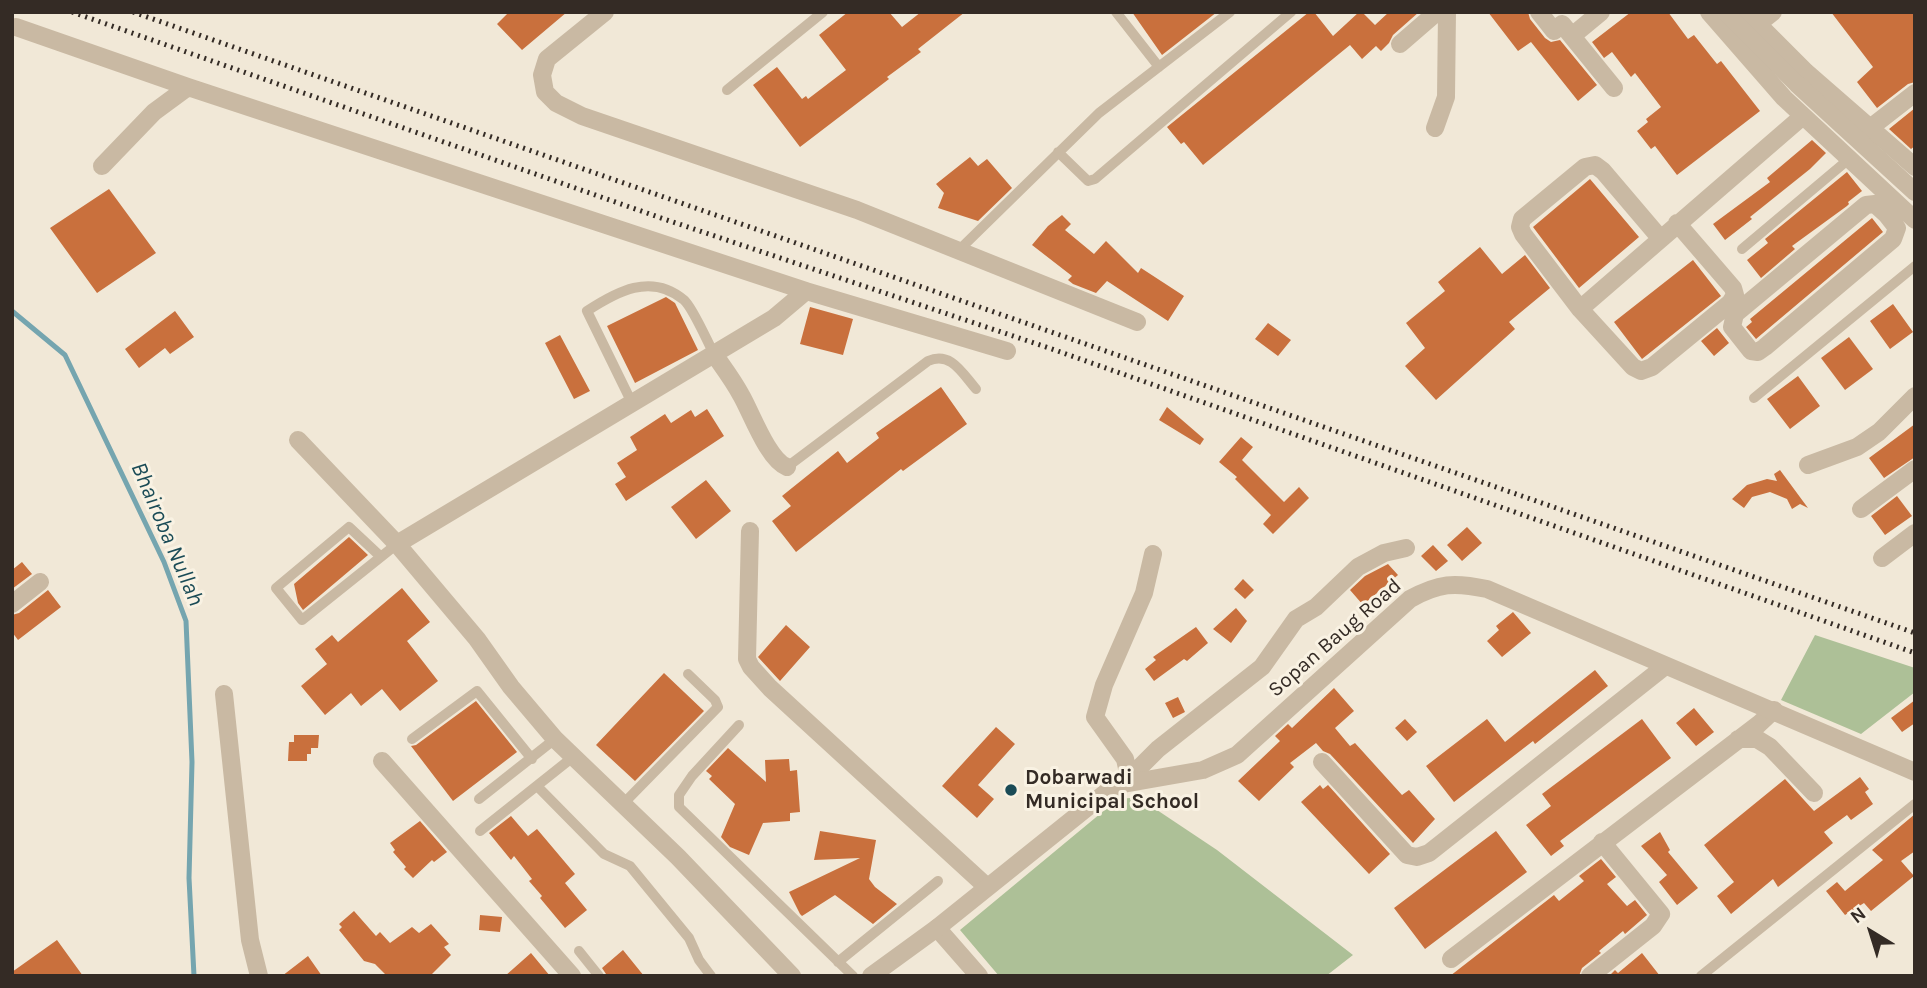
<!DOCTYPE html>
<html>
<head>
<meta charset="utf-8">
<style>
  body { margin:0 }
  #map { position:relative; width:1927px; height:988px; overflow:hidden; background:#f1e8d7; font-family:Karla,sans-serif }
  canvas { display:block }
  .frame { position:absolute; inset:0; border:14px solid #342b25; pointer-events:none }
  .north { position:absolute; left:1836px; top:897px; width:70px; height:70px; -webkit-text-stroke:5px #f9f2e3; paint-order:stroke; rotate:322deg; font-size:19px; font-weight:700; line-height:28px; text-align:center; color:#342b25 }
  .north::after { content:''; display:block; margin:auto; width:24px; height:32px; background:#342b25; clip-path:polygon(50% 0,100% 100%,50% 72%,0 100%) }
</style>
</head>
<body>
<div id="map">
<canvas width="1927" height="988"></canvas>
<div class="frame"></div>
<div class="north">N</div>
</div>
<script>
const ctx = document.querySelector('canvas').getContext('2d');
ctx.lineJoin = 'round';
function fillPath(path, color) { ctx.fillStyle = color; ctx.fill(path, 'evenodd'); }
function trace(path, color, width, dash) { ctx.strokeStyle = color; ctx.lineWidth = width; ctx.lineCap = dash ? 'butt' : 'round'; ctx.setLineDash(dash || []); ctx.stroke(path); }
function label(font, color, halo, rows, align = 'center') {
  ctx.font = font + ' Karla,sans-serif'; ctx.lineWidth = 6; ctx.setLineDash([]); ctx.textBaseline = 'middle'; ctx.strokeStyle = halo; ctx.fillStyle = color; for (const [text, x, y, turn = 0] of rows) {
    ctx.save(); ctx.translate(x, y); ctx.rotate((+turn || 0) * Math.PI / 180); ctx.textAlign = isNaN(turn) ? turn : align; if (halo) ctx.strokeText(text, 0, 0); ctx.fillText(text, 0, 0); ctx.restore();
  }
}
fillPath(new Path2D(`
  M1815 635 1915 668V692L1861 734 1781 700Z
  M1130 798 1142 800 1217 850 1353 955 1326 976H999L960 930 1118 799Z`), '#adc097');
trace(new Path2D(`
  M12 311 65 355 164 562 186 621 192 762 189 878 194 976`), '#75a5af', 5);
fillPath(new Path2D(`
  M509 12H567L522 50 497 24Z
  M848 12H889L902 27 921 12H965L918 49 921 52 887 77 889 79 800 147 753 85 777 67 802 99 806 96 808 99 846 70 819 35Z
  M1132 12H1217L1162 55Z
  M1309 12H1314L1333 36 1359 12H1362L1375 25 1389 12H1419L1393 35 1389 43 1381 51 1376 46 1362 59 1350 45 1203 165 1184 142 1181 144 1167 127Z
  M1488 12H1528L1530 19 1545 38 1551 42 1560 40 1597 85 1578 101 1531 42 1518 51Z
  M1631 12H1668L1688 39 1694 35 1717 64 1721 61 1760 111 1677 175 1655 146 1651 149 1637 131 1648 122 1646 119 1661 107 1635 73 1631 77 1612 52 1604 58 1592 42Z
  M1831 12H1915V82L1908 84 1877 108 1857 82 1873 67Z
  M1915 108V146L1911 149 1889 129Z
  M1812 140 1826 153 1810 169 1750 217 1752 219 1725 240 1713 224 1770 182 1767 178Z
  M970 157 978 166 987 159 1012 188 978 221 938 208 944 193 936 184Z
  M1847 172 1862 191 1848 202 1849 204 1847 206 1792 246 1795 249 1761 278 1747 260 1768 243 1765 239Z
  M1590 179 1639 237 1579 288 1533 227Z
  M109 189 156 253 97 293 50 228Z
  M1062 215 1071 224 1065 230 1094 254 1106 241 1138 273 1141 268 1184 296 1168 321 1107 281 1096 293 1073 284 1068 280 1072 276 1032 245 1048 226Z
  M1872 218 1883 232 1756 339 1746 327 1752 322 1750 319Z
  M1480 247 1502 274 1525 255 1550 288 1509 322 1515 329 1436 400 1405 366 1425 348 1406 323 1445 291 1438 282Z
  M1693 260 1721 296 1642 359 1614 322Z
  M666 297 675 303 698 350 635 383 607 326Z
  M1893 304 1913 332 1890 349 1870 321Z
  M810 307 853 319 843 355 800 344Z
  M175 311 194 337 170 354 165 348 139 368 125 349Z
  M1268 323 1291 340 1278 356 1255 339Z
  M1717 328 1729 343 1714 356 1701 341Z
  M560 335 590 391 574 399 545 343Z
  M1849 337 1873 369 1845 390 1821 358Z
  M1798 376 1820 406 1790 429 1767 399Z
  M941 387 967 424 903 471 901 469 796 552 772 521 791 506 782 496 838 451 847 463 879 438 876 433Z
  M1167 407 1204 439 1200 445 1159 420Z
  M707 409 724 436 626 501 615 484 626 477 617 463 637 450 630 437 665 414 671 423 691 410 695 417Z
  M1915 424V457L1884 478 1869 458Z
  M1241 437 1253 447 1242 460 1284 502 1299 487 1309 498 1273 534 1263 524 1271 515 1235 479 1237 477 1219 462Z
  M1780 470 1808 508 1800 504 1792 509 1787 499 1770 492 1752 497 1744 508 1732 499 1747 485 1767 479 1777 481 1774 474Z
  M706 480 731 511 696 539 671 507Z
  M1897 496 1912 516 1885 535 1871 516Z
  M1467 527 1482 543 1462 561 1447 545Z
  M349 537 368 555 303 610 298 603 294 584Z
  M1433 545 1448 561 1436 571 1421 556Z
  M22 562 32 574 12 589V570Z
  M1388 564 1398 575 1363 605 1350 590 1365 576Z
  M1243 579 1254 590 1245 599 1234 589Z
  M402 588 430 622 407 641 438 681 400 711 382 689 361 706 351 693 325 715 301 686 327 664 315 649 332 635 338 642Z
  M48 590 61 607 18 640 12 632V615L19 613Z
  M1236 608 1247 621 1231 643 1213 629Z
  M1513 612 1531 633 1502 657 1487 641 1499 630 1496 626Z
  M786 625 810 647 780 681 758 657Z
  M1196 627 1208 643 1187 661 1184 659 1154 681 1145 669 1156 660 1153 657Z
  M1595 670 1608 686 1535 744 1533 741 1454 802 1426 766 1487 719 1505 742Z
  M664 673 704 711 635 781 596 745Z
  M1334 688 1354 711 1335 728 1350 746 1355 743 1402 795 1409 790 1435 819 1413 843 1330 754 1323 751 1316 743 1290 763 1294 767 1259 801 1238 781 1280 741 1275 736 1288 724 1292 728Z
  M1178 697 1185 712 1173 718 1165 703Z
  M1915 700V723L1902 732 1891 718Z
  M476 701 517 752 453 801 411 746 416 745Z
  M1694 708 1714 732 1696 746 1676 723Z
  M1405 719 1417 732 1407 741 1395 728Z
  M1642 719 1671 758 1560 841 1564 846 1551 856 1526 825 1551 806 1542 794Z
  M996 727 1015 744 978 785 994 799 977 818 942 786Z
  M294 735H319L318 748H311V754H307V761H288L289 742H294Z
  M728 748 766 782 765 760 789 759 790 771 797 770 800 812 790 813V821L763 823 749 855 730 847 721 837 735 804 709 779 712 776 706 771Z
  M1860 777 1869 789 1865 792 1873 804 1851 820 1847 815 1824 832 1833 843 1778 887 1773 879 1731 914 1717 896 1734 882 1704 845 1785 779 1814 811Z
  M1320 785 1323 789 1328 785 1390 854 1369 874 1301 802Z
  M1915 814V851L1901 861 1914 876 1871 911 1864 903 1845 915 1826 891 1837 882 1845 891 1883 860 1872 850Z
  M511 816 528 836 537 829 575 874 565 883 587 910 565 928 540 898 542 896 529 881 532 879 514 856 511 860 489 833Z
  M420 821 447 852 434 862 432 860 413 878 404 869 406 867 393 852 395 850 390 843Z
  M820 831 876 840 869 879 875 887 897 904 873 924 835 895 802 916 800 914 789 892 860 858 814 860Z
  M1496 831 1527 872 1425 949 1394 908Z
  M1660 832 1670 850 1668 852 1698 888 1677 905 1659 882 1667 875 1641 846Z
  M1601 859 1616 877 1607 884 1627 906 1635 900 1647 915 1625 934 1623 931 1599 951 1601 953 1582 968 1579 976H1450L1554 895 1559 901 1584 881 1579 876Z
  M354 911 376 936 380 932 390 943 412 927 419 933 431 924 449 944 444 947 451 955 430 976H387L375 964 364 961 339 930 342 927 339 924Z
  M480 915 502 917 500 932 479 930Z
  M57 940 83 976H12V972Z
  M623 950 644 976 606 974 602 968Z
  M531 953 550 976H505Z
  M1642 953 1660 976H1609L1615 970 1618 973Z
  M308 956 322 976H282Z`), '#c9703d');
trace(new Path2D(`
  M1116 12 1159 67
  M727 90 823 12
  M1058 152 1088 181 1095 179 1291 12
  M1742 249 1849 159
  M958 251 1099 113 1230 12
  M1754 398 1915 266
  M632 403 587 311C616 292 651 272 684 300 693 308 707 341 714 354
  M787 467 928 361C951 351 962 373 976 389
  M380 556 349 527 276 588 302 620 397 544
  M739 725 692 776 679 795V807L853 976
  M412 739 477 691 532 759
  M537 786 604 854 630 866 689 938 699 960 711 976
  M479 799 555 739
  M622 805 718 707 715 700 688 674
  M480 831 573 757
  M579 951 599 976
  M838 962 938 881
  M1701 976 1915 804`), '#c9b9a3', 10);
trace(new Path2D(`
  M605 12 547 59 542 75 545 92 556 103 582 116 857 210 1137 322
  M1539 12 1554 31 1562 24 1614 88
  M1709 12 1784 98 1915 220
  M1746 12 1806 72 1915 167
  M1758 24 1773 12
  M16 27 188 87 806 291
  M1572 36 1601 12
  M1400 44 1437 12
  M1435 128 1446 97 1447 12
  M1870 128 1915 93
  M102 166 154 112 188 87
  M1886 214 1875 204 1866 205 1735 314 1732 327 1751 351 1758 352 1765 347 1893 239 1897 228 1886 214 1897 204
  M1660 238 1603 171 1595 165 1585 167 1522 219 1520 227 1523 234 1580 309 1633 367 1641 371 1652 367 1730 303 1735 295 1733 288 1677 223
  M1580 309 1803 116
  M714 354C723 367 733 380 741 395 751 412 768 460 787 467
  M298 440 397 544 477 639 511 687 555 739 678 857 792 976
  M1808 465 1857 447 1879 432 1915 396
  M1861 509 1915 469
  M750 531 747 659 751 667 770 688 987 887
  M397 544 774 318 806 291 1007 351
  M1882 558 1915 533
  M12 604 40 582
  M224 694 250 940 259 976
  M1738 739H1757L1770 747 1814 793
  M382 761 572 976
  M1322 762 1407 855 1417 857 1429 853 1664 667
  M1129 777 1125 759 1095 717 1104 685 1144 593 1153 554
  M1123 784 1158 749 1262 667 1296 619 1316 607 1358 567 1384 553 1406 548
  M937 928 979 976
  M1451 959 1759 724 1774 710
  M1590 976 1653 926 1661 914 1602 842`), '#c9b9a3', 18);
trace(new Path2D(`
  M1725 12 1797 84 1915 192
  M871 976 937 928 1109 790 1123 784 1203 770 1237 755 1410 599C1439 583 1454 582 1487 589L1915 772`), '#c9b9a3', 18);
trace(new Path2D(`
  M72 12 664 219 1049 348 1915 653
  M133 12 1915 633`), '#342b25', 5, [2, 5]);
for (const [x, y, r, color] of [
  [1011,790,7,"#1a4b56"]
]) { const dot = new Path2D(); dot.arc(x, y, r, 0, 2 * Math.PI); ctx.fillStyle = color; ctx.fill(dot); trace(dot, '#f9f2e3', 2.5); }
label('21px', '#342b25', '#f9f2e3', [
  ["Sopan Baug Road",1335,638,-41]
]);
label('bold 21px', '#342b25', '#f9f2e3', [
  ["Dobarwadi",1025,778],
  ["Municipal School",1025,802]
], 'left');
label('italic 23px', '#1a4b56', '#f9f2e3', [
  ["Bhairoba Nullah",167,534,67]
]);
</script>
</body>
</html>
